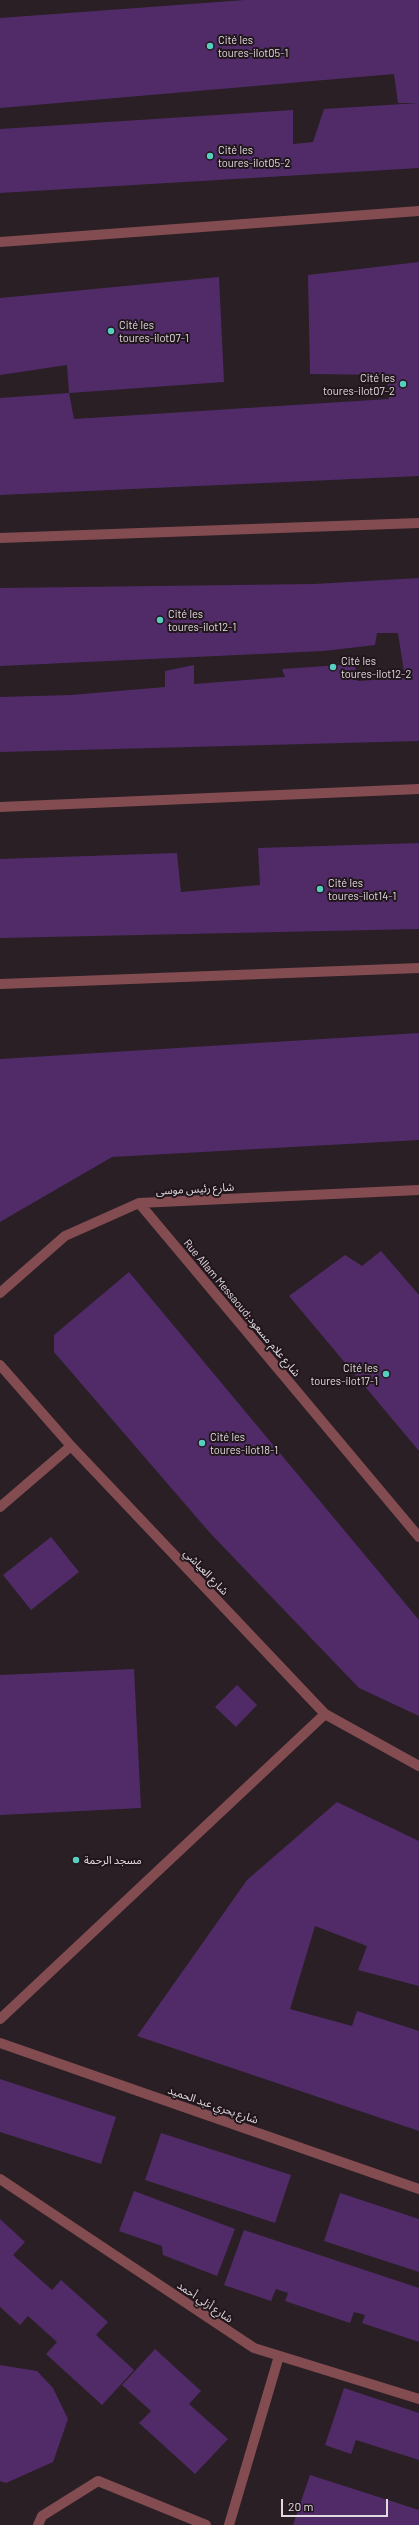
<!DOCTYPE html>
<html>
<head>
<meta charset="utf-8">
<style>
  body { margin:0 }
  #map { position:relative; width:419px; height:2525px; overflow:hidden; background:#291f25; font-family:Barlow,sans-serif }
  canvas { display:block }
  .scale { position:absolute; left:281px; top:2499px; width:107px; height:18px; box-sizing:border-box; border:2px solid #e1dade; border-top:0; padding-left:5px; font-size:12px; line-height:14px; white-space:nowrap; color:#e1dade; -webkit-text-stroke:3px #20161c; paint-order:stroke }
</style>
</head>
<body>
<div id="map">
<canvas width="419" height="2525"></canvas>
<div class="scale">20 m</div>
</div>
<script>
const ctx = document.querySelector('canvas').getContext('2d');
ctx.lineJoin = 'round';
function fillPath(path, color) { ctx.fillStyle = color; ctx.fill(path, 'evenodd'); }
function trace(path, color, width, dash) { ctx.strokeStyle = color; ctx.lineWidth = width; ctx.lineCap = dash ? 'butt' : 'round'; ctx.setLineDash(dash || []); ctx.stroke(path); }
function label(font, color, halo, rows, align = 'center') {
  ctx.font = font + ' Barlow,"Noto Sans Arabic",sans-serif'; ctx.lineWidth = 4; ctx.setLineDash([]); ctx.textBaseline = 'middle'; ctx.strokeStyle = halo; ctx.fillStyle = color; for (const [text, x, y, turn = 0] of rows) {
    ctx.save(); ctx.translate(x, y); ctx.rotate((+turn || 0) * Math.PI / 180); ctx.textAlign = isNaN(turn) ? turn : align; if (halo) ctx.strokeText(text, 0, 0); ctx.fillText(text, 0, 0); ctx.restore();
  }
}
fillPath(new Path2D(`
  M245 0H419V103H398L394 74 0 108V18Z
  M419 103V168L0 193V129L293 110V144L313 142 324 109Z
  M419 262V476L0 495V398L69 393 74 419 389 399 387 375 310 374 308 275Z
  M219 277 224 382 69 393 67 365 0 375V298Z
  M419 578V741L0 752V697L71 695 165 687V671L194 665V684L285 677 282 669 355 664 357 681 405 678 398 633H377L375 645 324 651 0 666V588L314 584Z
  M419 843V929L0 938V859L177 853 181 892 260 885 258 848Z
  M419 1033V1140L112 1157 0 1222V1059Z
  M381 1251 419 1295V1451L289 1296 345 1255 362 1266Z
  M129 1272 419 1620V1716L359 1688 210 1533 54 1352V1335Z
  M51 1537 79 1572 31 1610 3 1575Z
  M134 1669 141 1808 0 1815V1675Z
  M237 1685 257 1705 236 1727 215 1707Z
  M337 1802 419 1841V1986L358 1970 367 1946 315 1926 290 2009 352 2026 357 2011 419 2031V2131L137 2036 247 1880Z
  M0 2079 116 2117 101 2164 0 2132Z
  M161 2133 291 2175 275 2223 145 2180Z
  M134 2191 235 2229 217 2276 163 2255 162 2246 119 2231Z
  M340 2193 419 2219V2272L324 2241Z
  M0 2219 25 2242 13 2255 52 2290 61 2280 108 2322 96 2335 134 2370 102 2405 46 2354 57 2342 28 2316 20 2325 0 2307Z
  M244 2230 419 2288V2342L362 2323 365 2315 354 2312 350 2323 285 2301 288 2293 276 2289 271 2301 224 2285Z
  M155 2349 201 2391 189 2404 228 2439 195 2474 139 2423 151 2411 122 2385Z
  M0 2365 37 2371 53 2388 68 2419 53 2462 6 2483 0 2481Z
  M344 2388 419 2413V2460L356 2440 351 2454 325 2445Z
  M310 2475 419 2510V2525H293Z`), '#512b68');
trace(new Path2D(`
  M0 242 419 211
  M0 538 419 523
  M0 807 419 789
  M0 984 419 968
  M139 1203 419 1537
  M0 1293 65 1236 139 1203 419 1190
  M0 1365 71 1446 325 1714 419 1766
  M0 1507 71 1446
  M0 2019 325 1714
  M0 2043 419 2189
  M0 2179 254 2348 419 2399
  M38 2525 42 2516 98 2481 206 2525
  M229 2525 279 2356`), '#834c51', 10);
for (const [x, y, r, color] of [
  [210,46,4,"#58cec0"],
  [210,156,4,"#58cec0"],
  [111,331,4,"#58cec0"],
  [403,384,4,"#58cec0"],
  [160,620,4,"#58cec0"],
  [333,667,4,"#58cec0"],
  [320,889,4,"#58cec0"],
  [386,1374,4,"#58cec0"],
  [202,1443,4,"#58cec0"],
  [76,1860,4,"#58cec0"]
]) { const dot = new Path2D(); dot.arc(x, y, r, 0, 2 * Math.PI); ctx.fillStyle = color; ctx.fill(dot); trace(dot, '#20161c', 1.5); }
label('11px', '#e1dade', '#20161c', [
  ["Cité les",218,40],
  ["toures-ilot05-1",218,53],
  ["Cité les",218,150],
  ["toures-ilot05-2",218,163],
  ["Cité les",119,325],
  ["toures-ilot07-1",119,338],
  ["Cité les",395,378,"right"],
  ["toures-ilot07-2",395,391,"right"],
  ["Cité les",168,614],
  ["toures-ilot12-1",168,627],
  ["Cité les",341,661],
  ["toures-ilot12-2",341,674],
  ["Cité les",328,883],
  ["toures-ilot14-1",328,896],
  ["Cité les",378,1368,"right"],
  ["toures-ilot17-1",378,1381,"right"],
  ["Cité les",210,1437],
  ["toures-ilot18-1",210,1450],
  ["مسجد الرحمة",84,1860]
], 'left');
label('11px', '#e1dade', '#20161c', [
  ["شارع رئيس موسى",195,1189,-3],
  ["Rue Allam Messaoud;شارع علام مسعود",242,1308,50],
  ["شارع العياشي",206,1572,46],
  ["شارع بحري عبد الحميد",213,2105,19],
  ["شارع أزلي أحمد",205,2302,34]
]);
</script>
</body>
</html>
